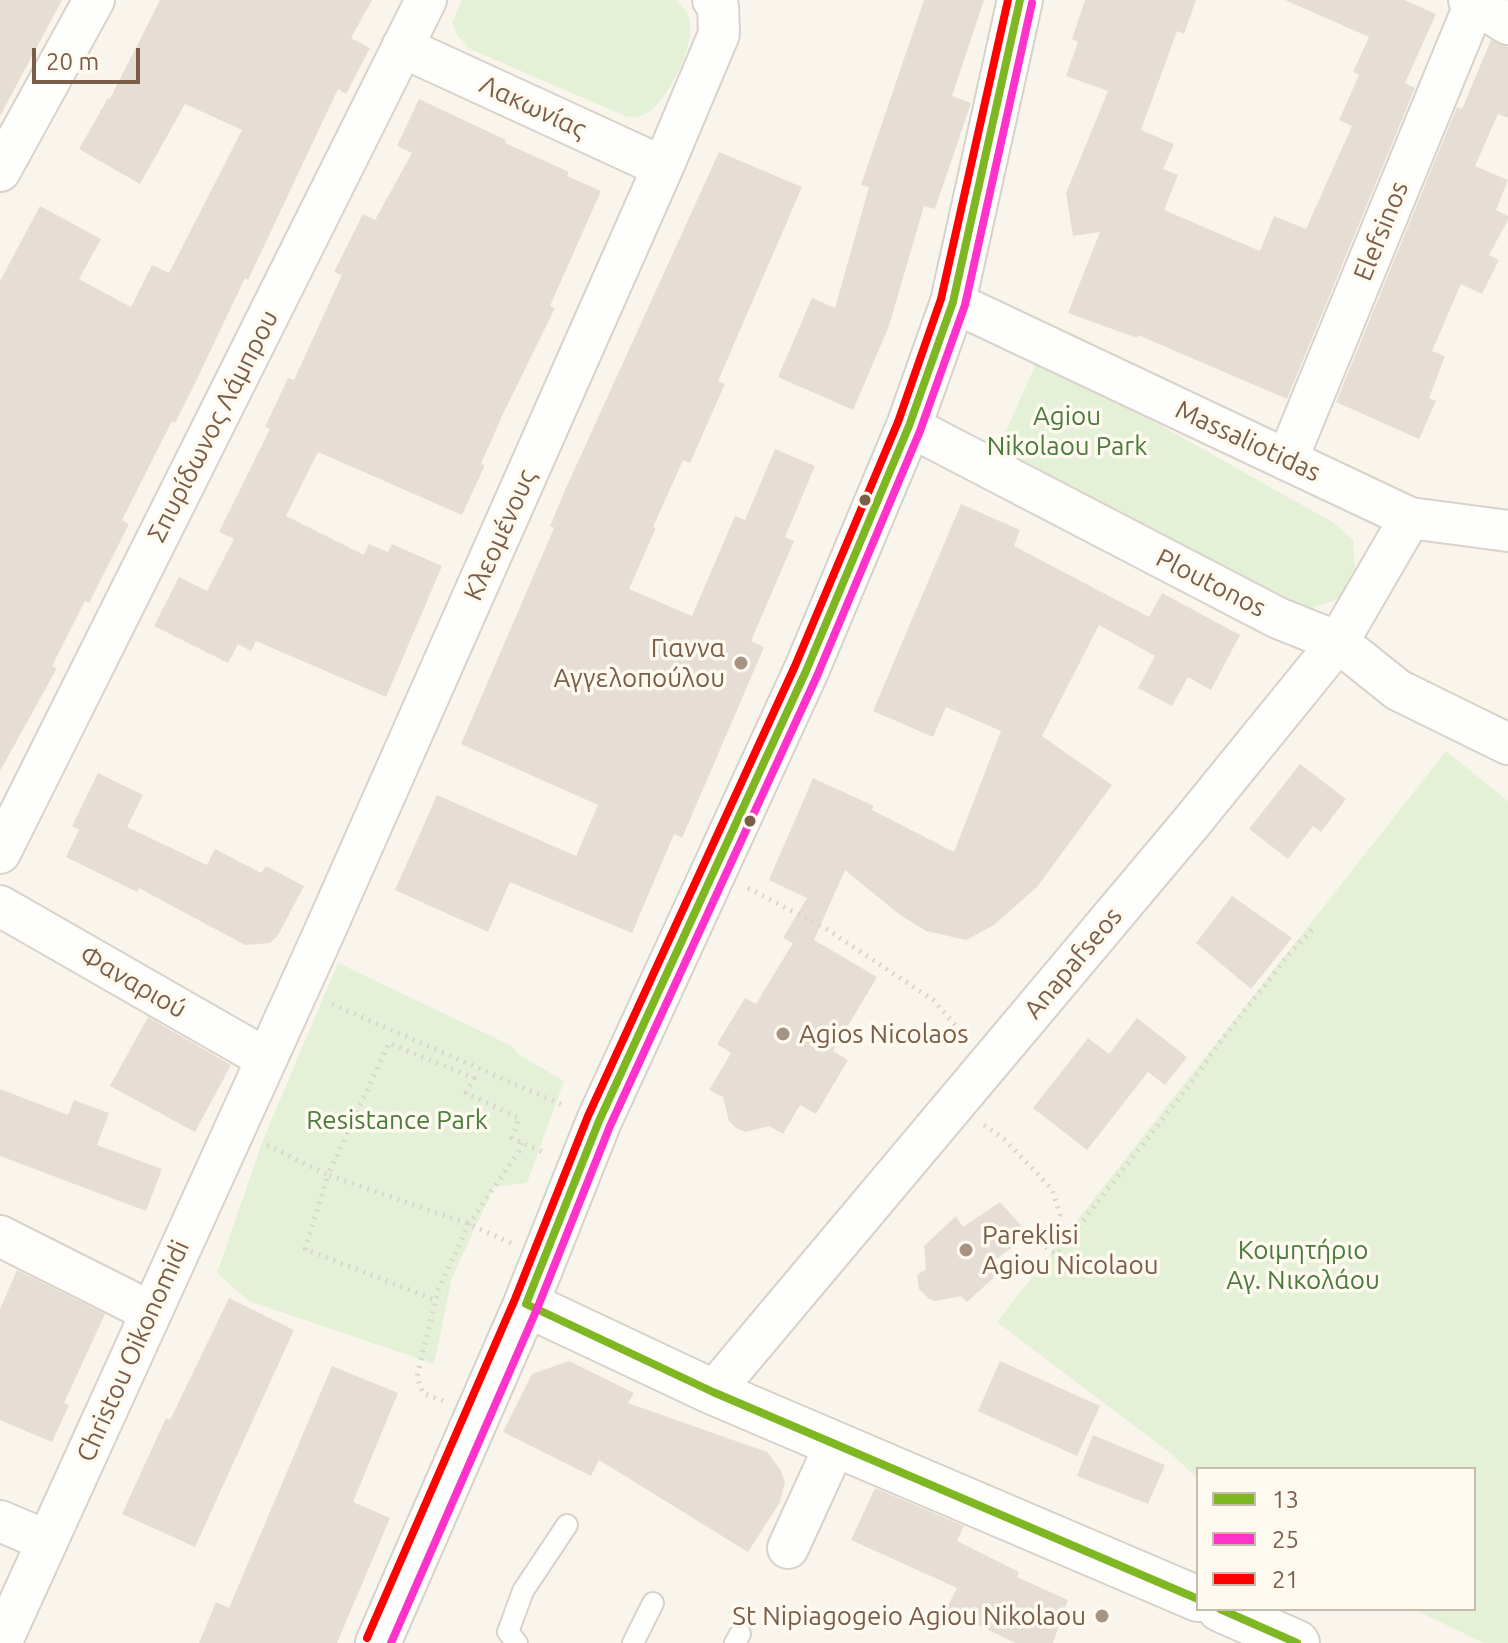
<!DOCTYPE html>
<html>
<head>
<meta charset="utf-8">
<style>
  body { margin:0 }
  #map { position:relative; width:1508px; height:1643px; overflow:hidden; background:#f9f5ed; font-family:Ubuntu,sans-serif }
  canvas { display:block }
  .legend { position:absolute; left:1196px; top:1467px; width:280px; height:144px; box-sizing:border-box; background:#fffaf0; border:2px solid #cabcad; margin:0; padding:10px 14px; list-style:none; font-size:24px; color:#7b5e49 }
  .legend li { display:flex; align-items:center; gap:16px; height:40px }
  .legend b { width:40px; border:2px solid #cabcad }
  .scale { position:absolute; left:32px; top:48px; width:108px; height:36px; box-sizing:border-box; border:4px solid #7b5e49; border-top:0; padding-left:10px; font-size:24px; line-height:28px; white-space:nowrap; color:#7b5e49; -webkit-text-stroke:6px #fffaf0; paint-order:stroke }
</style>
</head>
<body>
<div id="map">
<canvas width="1508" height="1643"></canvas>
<ul class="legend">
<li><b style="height:10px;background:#7eb721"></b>13</li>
<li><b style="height:10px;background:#f3c"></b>25</li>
<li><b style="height:10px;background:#f00"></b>21</li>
</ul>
<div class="scale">20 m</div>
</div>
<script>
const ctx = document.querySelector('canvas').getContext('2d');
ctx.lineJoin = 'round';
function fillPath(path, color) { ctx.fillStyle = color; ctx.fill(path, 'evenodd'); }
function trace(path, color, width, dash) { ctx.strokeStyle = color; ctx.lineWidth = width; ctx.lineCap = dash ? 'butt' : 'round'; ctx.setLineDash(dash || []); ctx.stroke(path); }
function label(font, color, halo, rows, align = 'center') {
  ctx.font = font + ' Ubuntu,sans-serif'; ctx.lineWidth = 7; ctx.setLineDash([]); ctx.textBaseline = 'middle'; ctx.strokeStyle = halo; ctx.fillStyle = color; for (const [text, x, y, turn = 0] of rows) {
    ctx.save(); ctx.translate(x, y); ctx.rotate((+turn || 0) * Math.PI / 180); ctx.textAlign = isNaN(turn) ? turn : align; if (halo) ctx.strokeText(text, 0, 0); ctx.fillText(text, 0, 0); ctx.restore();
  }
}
fillPath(new Path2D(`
  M462 0H676C680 5 686 9 688 15 698 41 672 90 654 108 649 112 642 115 637 118L625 116 468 48 456 33 452 22Z
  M1039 357 1334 523 1353 540 1355 568 1345 597 1300 611 997 451Z
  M1446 751 1508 801V1643H1484L1413 1609H1474V1469H1198V1479L1170 1453 997 1322Z
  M338 963 512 1046 518 1054 564 1081 527 1183 494 1187 452 1278 434 1364 249 1301 217 1273 263 1140Z`), '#e4f1d7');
fillPath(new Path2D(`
  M0 0H62L0 116Z
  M160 0H372L351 38 370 48 346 94 338 89 248 280 245 278 197 379 175 423 172 421 122 520 129 524 89 603 85 601 52 666 57 668 0 771V281L40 206 101 239 79 279 131 307 152 265 169 273 242 130 185 104 140 184 79 149 108 98 110 99Z
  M924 0H984L952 96 971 103 935 209 924 206 889 326 853 410 778 377 812 298 835 308 869 187 861 185Z
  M1085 0H1196L1184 34 1177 31 1141 130 1174 144 1163 169 1178 175 1164 210 1260 251 1274 216 1306 229 1352 126 1339 120 1359 75 1353 72 1369 37 1285 0H1404L1436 14 1405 83 1415 88 1287 399 1138 335 1137 338 1068 313 1100 232 1073 236 1066 193 1108 91 1066 76 1078 42 1072 39Z
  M1491 40 1508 47V118L1498 114 1475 166 1508 180 1496 210 1508 216V220L1489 255 1499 260 1482 294 1461 284 1432 351 1445 356 1429 398 1436 401 1419 439 1336 402 1457 107 1462 109Z
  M419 99 506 140 505 143 569 172 567 176 601 191 550 306 555 308 502 416 481 464 485 465 462 515 318 452 286 516 364 555 369 544 388 552 392 544 442 566 386 697 256 641 251 651 238 644 228 663 154 626 179 577 207 591 234 539 219 532 270 429 265 427 288 378 294 380 342 275 334 272 363 214 375 220 412 153 397 146Z
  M719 152 802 187 718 381 725 384 690 463 683 460 653 527 656 528 629 589 692 616 735 516 745 520 775 449 815 466 785 537 794 541 751 641 764 647 682 838 674 834 632 933 510 882 488 932 395 890 437 795 576 856 598 805 461 744 554 528 550 526 566 488Z
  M961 504 1020 530 1014 546 1149 617 1162 593 1240 635 1211 690 1188 677 1172 706 1138 688 1155 656 1099 625 1042 736 1112 785 1037 887 994 925 966 940 926 931 900 915 845 870 814 940 877 977 833 1051 848 1060 816 1114 800 1105 783 1134 769 1126 746 1132 736 1128 729 1121 723 1097 709 1090 731 1053 717 1044 745 998 756 1004 793 943 783 938 807 898 769 880 813 778 874 806 872 810 954 852 1001 731 946 707 933 737 873 711Z
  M1300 764 1346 799 1321 832 1313 826 1288 859 1249 829Z
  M98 773 143 795 127 827 207 865 215 849 261 873 266 866 304 886 278 935 270 943 245 945 139 888 137 892 66 857 79 830 72 826Z
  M1232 896 1292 938 1251 989 1196 943Z
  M148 1017 231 1065 195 1132 110 1086Z
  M1137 1018 1187 1057 1165 1085 1148 1072 1087 1150 1033 1108 1088 1038 1109 1054Z
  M0 1089 68 1115 74 1100 109 1113 97 1145 162 1169 146 1211 0 1156Z
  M1000 1202 1026 1231 1015 1245 994 1261 1001 1271 967 1302 961 1296 936 1301 929 1299 919 1289 917 1275 926 1269 924 1246 956 1216 963 1227Z
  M17 1270 105 1314 64 1403 69 1405 52 1442 0 1420V1309Z
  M229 1298 294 1330 195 1547 122 1514 166 1418 170 1420Z
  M569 1361 634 1393 628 1403 767 1452 780 1469 785 1482 780 1502 748 1552 599 1460 591 1476 503 1432 532 1374Z
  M1000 1361 1100 1406 1077 1456 978 1411Z
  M332 1366 398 1393 353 1502 390 1518 337 1643H199L216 1602 229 1608Z
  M1093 1435 1165 1465 1148 1504 1077 1476Z
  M875 1488 964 1526 957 1541 1019 1572 1017 1577 1068 1600 1053 1643H1015L946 1609 957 1588 851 1540Z`), '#e6ded4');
const lane = new Path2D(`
  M517 1643 508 1632 523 1591 567 1525
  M633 1643 653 1603
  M735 1643 740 1634`);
const street = new Path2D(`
  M1469 0 1508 24
  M402 47 663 167
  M0 171 94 0
  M953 302 1410 518 1508 531
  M909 426 1278 618 1338 642 1398 690 1508 744
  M1287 460 1475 3
  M0 853 426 0
  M0 906 265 1058
  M0 1236 151 1312
  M713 1392 1191 823 1338 642 1410 518
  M0 1521 47 1541
  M788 1548 836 1443
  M1 1643 323 935 663 167 719 34 718 7 713 0`);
const secondary = new Path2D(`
  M526 1304 713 1392 1198 1599
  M1220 1609 1297 1643
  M378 1643 526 1304 599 1121 806 671 909 426 953 302 1020 0`);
trace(lane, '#d9d2cb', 24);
trace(street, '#d9d2cb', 44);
trace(secondary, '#d8d1c8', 48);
trace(new Path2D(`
  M748 888 828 930 933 1000 966 1037
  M332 1004 565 1106
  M984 1125 1004 1139 1052 1189 1060 1215 1042 1245 1057 1254 1194 1079 1219 1043 1291 952 1315 927
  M267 1145 328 1175 305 1249 435 1300
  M511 1243 469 1224 328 1175 389 1043 474 1078 466 1093 519 1118 512 1138 545 1153
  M443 1401 423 1393 417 1377 438 1290 469 1224 519 1151 522 1142`), '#dcd5ce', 5, [2, 6]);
trace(lane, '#fefefc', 20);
trace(street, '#fefefc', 40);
trace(secondary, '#fefefc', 44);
trace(new Path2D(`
  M1020 0 953 302 909 426 806 671 599 1121 526 1304 713 1392 1198 1599
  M1220 1609 1297 1643`), '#7eb721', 8);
trace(new Path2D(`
  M391 1643 537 1309 610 1126 817 676 920 431 965 305 1032 3`), '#f3c', 8);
trace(new Path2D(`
  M367 1638 515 1299 588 1116 795 666 898 422 941 299 1008 0`), '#f00', 8);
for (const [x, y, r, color] of [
  [865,500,7,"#7b5e49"],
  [741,663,8,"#a79382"],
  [750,821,7,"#7b5e49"],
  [783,1034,8,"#a79382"],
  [966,1250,8,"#a79382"],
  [1102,1616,8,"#a79382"]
]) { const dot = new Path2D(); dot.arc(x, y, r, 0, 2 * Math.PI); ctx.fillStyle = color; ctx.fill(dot); trace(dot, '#fffaf0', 3); }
label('26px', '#7b5e49', '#fffaf0', [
  ["Λακωνίας",533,107,25],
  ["Elefsinos",1381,231,-68],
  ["Σπυρίδωνος Λάμπρου",213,426,-63],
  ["Massaliotidas",1248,441,25],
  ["Κλεομένους",500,535,-66],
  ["Ploutonos",1211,583,27],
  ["Anapafseos",1073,963,-50],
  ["Φαναριού",133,982,30],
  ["Christou Oikonomidi",133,1351,-66]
]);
label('26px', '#4c7c3d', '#fffaf0', [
  ["Agiou",1067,416],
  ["Nikolaou Park",1067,446],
  ["Resistance Park",397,1120],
  ["Κοιμητήριο",1303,1250],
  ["Αγ. Νικολάου",1303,1280]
]);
label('26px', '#7b5e49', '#fffaf0', [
  ["Γιαννα",725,648],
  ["Αγγελοπούλου",725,678],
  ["Agios Nicolaos",799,1034,"left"],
  ["Pareklisi",982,1235,"left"],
  ["Agiou Nicolaou",982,1265,"left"],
  ["St Nipiagogeio Agiou Nikolaou",1086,1616]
], 'right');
</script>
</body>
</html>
